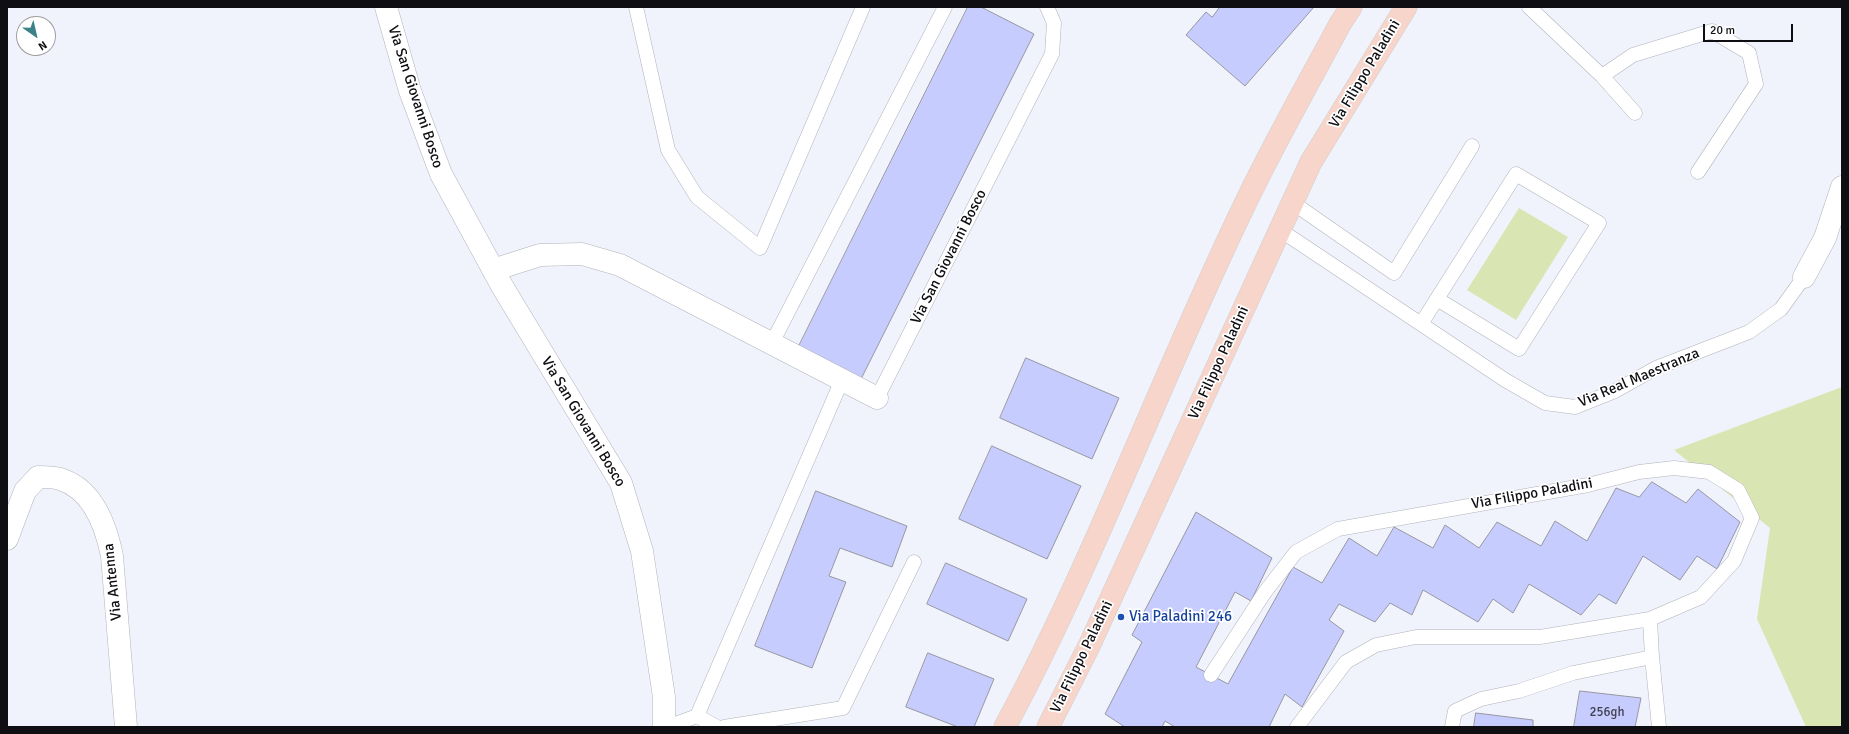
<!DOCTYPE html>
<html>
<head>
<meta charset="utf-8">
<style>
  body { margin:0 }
  #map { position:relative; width:1849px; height:734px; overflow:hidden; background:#f1f3fc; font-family:Signika,sans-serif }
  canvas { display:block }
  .frame { position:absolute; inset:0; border:8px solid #0f0f13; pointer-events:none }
  .north { position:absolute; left:16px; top:16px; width:40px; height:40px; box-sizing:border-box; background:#fff; border:1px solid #9f9fa1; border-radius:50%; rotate:146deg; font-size:11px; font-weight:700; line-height:16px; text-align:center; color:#0f0f13 }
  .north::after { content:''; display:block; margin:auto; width:14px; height:18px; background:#3a8287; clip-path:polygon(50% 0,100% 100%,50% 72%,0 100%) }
  .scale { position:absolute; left:1703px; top:24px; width:90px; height:18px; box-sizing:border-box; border:2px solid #0f0f13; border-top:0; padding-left:5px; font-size:12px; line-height:14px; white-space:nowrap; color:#0f0f13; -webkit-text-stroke:3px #fff; paint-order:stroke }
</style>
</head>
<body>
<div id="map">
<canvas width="1849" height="734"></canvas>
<div class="frame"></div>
<div class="north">N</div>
<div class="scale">20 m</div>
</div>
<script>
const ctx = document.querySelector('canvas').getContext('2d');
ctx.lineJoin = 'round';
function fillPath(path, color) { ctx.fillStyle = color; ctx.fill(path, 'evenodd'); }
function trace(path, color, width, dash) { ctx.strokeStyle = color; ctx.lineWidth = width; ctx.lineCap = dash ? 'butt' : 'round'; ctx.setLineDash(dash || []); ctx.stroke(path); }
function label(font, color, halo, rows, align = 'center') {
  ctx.font = font + ' Signika,sans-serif'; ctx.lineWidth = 3.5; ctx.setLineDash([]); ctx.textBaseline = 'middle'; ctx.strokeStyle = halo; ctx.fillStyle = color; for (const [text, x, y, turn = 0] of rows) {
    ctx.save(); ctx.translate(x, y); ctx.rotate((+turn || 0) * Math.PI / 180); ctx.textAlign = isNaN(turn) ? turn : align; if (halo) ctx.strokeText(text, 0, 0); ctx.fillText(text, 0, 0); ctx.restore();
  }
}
fillPath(new Path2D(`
  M1519 208 1568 237 1516 320 1467 290Z
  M1842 387V727H1806L1757 619 1770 528 1674 450Z`), '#d9e5b3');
const building = new Path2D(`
  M968 7H981L1034 34 861 379 798 348Z
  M1220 7H1314L1245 86 1186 35 1206 12 1212 17Z
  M1026 358 1119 398 1092 459 1000 418Z
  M992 446 1081 486 1047 559 959 519Z
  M1652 482 1686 503 1698 489 1740 522 1717 569 1697 556 1680 580 1643 556 1616 604 1599 594 1581 615 1529 584 1513 613 1493 599 1478 622 1423 590 1412 615 1390 603 1375 622 1339 604 1329 620 1344 631 1302 707 1285 694 1269 727H1175L1165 721 1162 727H1125L1105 714 1142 642 1132 635 1196 512 1272 558 1251 601 1235 592 1196 667 1228 684 1293 567 1322 583 1349 538 1377 556 1394 527 1433 548 1445 525 1479 548 1497 522 1541 546 1555 521 1587 541 1616 488 1639 497Z
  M816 491 907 526 892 567 840 548 829 576 846 582 812 668 755 646Z
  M946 563 1027 599 1008 641 927 604Z
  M928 653 994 679 974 727H958L906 707Z
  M1580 691 1641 698 1635 727H1574Z
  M1476 713 1533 720V727H1474Z`);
fillPath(building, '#c6ccfe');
trace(building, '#9697a0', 1);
const service = new Path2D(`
  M636 7 668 150 697 197 760 248 863 7
  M1529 7 1602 76 1635 113
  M1602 76 1633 55 1712 31 1749 53 1756 84 1698 172
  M1293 203 1394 273 1472 146
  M1280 230 1505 380 1545 403 1575 407 1615 391 1656 368 1749 332 1781 309 1804 277
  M1421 324 1516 174 1599 223 1519 349 1437 299
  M772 343 945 7
  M877 398 1052 54 1054 23 1047 7
  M1652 657 1659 727
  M1211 675 1265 592 1296 552 1338 529 1588 485 1639 472 1674 468 1709 472 1738 490 1752 518 1734 561 1701 597 1650 619 1540 637H1416L1376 645 1346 662 1297 727
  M697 716 717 727
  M667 727 697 716 842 380
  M724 727 843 708 914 562
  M1452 727 1455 711 1481 699 1519 691 1573 673 1652 657 1650 619`);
const minor = new Path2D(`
  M386 7 410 91 441 174 502 286 621 483 642 551 664 697V727
  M493 270 540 255 582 254 620 265 877 398
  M1804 277 1825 238 1842 187
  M7 539 25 491 38 477C45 477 54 477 60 479 93 489 106 526 112 556L126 727`);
const primary = new Path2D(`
  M1005 727C1096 558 1161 377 1245 204 1274 143 1308 84 1340 24L1351 7
  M1048 727 1089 646 1311 162 1406 7`);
trace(service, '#b1b3bb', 15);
trace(minor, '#b1b3bb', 23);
trace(primary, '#cfcfd0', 23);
trace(service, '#fff', 14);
trace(minor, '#fff', 22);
trace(primary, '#f7d5ca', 22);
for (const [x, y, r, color] of [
  [1121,617,4,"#1a4fb4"]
]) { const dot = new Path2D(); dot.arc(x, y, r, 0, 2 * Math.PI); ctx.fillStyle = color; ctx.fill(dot); trace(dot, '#fff', 1.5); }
label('13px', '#3d3e4e', null, [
  ["256gh",1607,713]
]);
label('15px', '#0f0f13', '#fff', [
  ["Via Filippo Paladini",1365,74,-59],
  ["Via San Giovanni Bosco",415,97,72],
  ["Via San Giovanni Bosco",949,257,-63],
  ["Via Filippo Paladini",1219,363,-65],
  ["Via Real Maestranza",1639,378,-23],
  ["Via San Giovanni Bosco",583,422,59],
  ["Via Filippo Paladini",1532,494,-10],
  ["Via Antenna",113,582,-96],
  ["Via Filippo Paladini",1082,657,-64]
]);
label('15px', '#164399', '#fff', [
  ["Via Paladini 246",1129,617]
], 'left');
</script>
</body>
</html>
